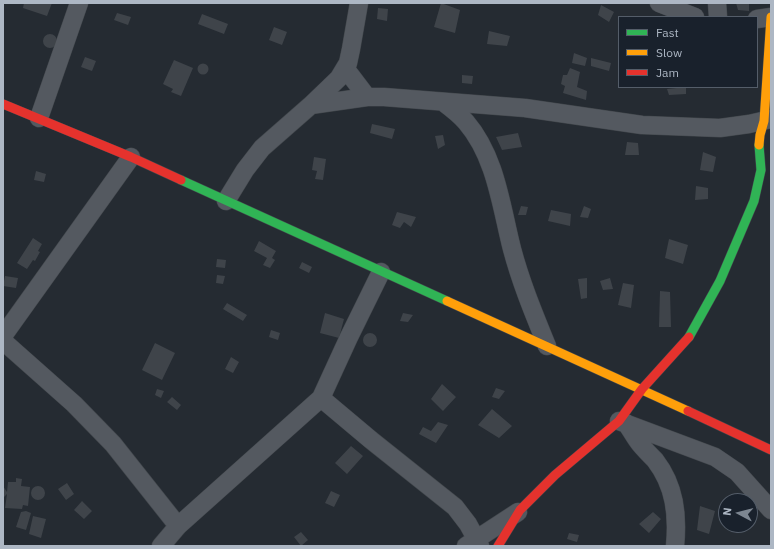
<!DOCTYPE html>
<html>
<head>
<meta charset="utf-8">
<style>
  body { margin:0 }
  #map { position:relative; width:774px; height:549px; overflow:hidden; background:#252b32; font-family:"IBM Plex Sans",sans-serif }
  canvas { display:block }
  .frame { position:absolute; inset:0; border:4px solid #adb7c4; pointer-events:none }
  .legend { position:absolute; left:618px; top:16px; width:140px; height:72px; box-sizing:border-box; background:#19212c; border:1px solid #545d69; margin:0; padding:5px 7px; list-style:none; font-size:12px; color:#adb7c4 }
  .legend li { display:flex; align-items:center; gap:8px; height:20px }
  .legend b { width:20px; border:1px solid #545d69 }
  .north { position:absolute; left:718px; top:493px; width:40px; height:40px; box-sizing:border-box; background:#19212c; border:1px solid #545d69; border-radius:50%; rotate:277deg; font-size:11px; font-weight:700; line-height:16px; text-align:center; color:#adb7c4 }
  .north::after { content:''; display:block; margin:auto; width:14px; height:18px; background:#7d8691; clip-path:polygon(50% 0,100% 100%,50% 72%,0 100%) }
</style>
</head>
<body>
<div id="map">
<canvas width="774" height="549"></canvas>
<div class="frame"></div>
<ul class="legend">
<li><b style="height:5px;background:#30b455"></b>Fast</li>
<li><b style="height:5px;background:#ff9f0a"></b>Slow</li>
<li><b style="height:5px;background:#e5322d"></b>Jam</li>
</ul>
<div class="north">N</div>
</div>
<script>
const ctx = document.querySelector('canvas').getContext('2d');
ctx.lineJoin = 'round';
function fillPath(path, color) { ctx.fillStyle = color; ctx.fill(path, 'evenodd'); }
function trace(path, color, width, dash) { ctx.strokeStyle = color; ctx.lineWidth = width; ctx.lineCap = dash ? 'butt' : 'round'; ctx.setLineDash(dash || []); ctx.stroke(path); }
fillPath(new Path2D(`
  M24 3H52L47 16 23 8Z
  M441 3 460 10 455 33 434 27Z
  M736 3H749V11L738 10Z
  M601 5 614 12 609 22 598 15Z
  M378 8 388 9 387 21 377 19Z
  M117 13 131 17 128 25 114 20Z
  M202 14 228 24 224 34 198 24Z
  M274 27 287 32 282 45 269 40Z
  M489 31 510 36 507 46 487 44Z
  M43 41a7 7 0 1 1 14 0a7 7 0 1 1-14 0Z
  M574 53 587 58 585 66 572 63Z
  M85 57 96 61 92 71 81 67Z
  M591 58 611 63 609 71 591 66Z
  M174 60 193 68 181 96 171 92 173 89 163 84Z
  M197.5 69a5.5 5.5 0 1 1 11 0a5.5 5.5 0 1 1-11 0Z
  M570 68 580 72 577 87 587 91 586 100 563 93 565 86 561 84 563 75H567Z
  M462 75 473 76 472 84 462 83Z
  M686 87V94L669 95 667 89Z
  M372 124 395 129 392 139 370 133Z
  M518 133 522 147 502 150 496 137Z
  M443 135 445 145 438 149 435 136Z
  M627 142 638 143 639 155H625Z
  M703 152 716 157 713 172 700 170Z
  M314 157 326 159 323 180 315 179 317 171 312 170Z
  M36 171 46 174 44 182 34 180Z
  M696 186 708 188V199L695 200Z
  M521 206 528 207 526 215H518Z
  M584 206 591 209 588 218 580 217Z
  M551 210 571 214 570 226 548 221Z
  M397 212 416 217 411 227 404 222 400 228 392 225Z
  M33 238 42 244 38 251 40 252 35 261 33 260 27 269 17 263Z
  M669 239 688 245 683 264 665 258Z
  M259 241 276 251 272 258 275 260 270 268 263 265 267 258 254 251Z
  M217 259 226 260 225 268 216 267Z
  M302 262 312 267 309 273 299 268Z
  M217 275 225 276 223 284 216 283Z
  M5 276 18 278 16 288 3 286Z
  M587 278V298L581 299 578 279Z
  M610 278 613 289 603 290 600 281Z
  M623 283 634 285 631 308 618 305Z
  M660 291 670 292 671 327H659Z
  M227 303 247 315 243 321 223 309Z
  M325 313 344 319 339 338 320 333Z
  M403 313 413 315 408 322 400 321Z
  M271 330 280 333 278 340 269 337Z
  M363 340a7 7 0 1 1 14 0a7 7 0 1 1-14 0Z
  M155 343 175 353 162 380 142 370Z
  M231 357 239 362 233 373 225 369Z
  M442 384 456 397 443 411 431 399Z
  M496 388 505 391 499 399 492 397Z
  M157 389 164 391 161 398 155 395Z
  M172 397 181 405 177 410 167 402Z
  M492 409 512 426 499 438 478 425Z
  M438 422 448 425 436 443 419 434 423 427 431 431Z
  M351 446 363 456 347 474 335 463Z
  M16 478 22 479 21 486 30 487 28 506 23 505 22 509 5 508 7 494 3 498V486L7 492 8 482H16Z
  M67 483 74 494 66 500 58 489Z
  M31 493a7 7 0 1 1 14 0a7 7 0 1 1-14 0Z
  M331 491 340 495 334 507 325 503Z
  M82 501 92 511 84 519 74 510Z
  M700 506 715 511 709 534 697 530Z
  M26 511 31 513 26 530 16 527 21 512Z
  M653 512 661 519 649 533 639 524Z
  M33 516 46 519 41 538 29 534Z
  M301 532 308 540 301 546 294 537Z
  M569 533 579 535 577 542 567 539Z`), '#3f444a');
const street = new Path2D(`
  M659 3 695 17
  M717 3 718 17
  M757 19 771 17
  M345 68 367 97
  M443 102C451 108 459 114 466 122 496 157 501 206 512 249 521 283 534 314 547 346
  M311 105 367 97H384L525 108 642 125 720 128 749 124 771 119
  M39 118 79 3
  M226 201 245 170 262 148 311 105 339 78 348 63 351 49 359 3
  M3 336 131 157
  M3 341 74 404 113 444 178 526 321 398 349 337 381 272
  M321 398 371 440 455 507 468 524 480 546
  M619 421 715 457 737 472 771 510
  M626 423C631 430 635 438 640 444 645 450 650 455 655 460 675 486 678 515 675 546
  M161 546 178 526
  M466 546 518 512`);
const fast = new Path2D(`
  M181 180 447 301
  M689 337 720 281 754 201 761 170 759 145`);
const slow = new Path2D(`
  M759 145 760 135 764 121 771 17
  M447 301 688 411`);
const jam = new Path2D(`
  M3 104 131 157 181 180
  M688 411 771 450
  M498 546 520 510 555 475 619 421 642 389 689 337`);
trace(street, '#42474c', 19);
trace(fast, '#42474c', 10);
trace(slow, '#42474c', 10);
trace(jam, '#42474c', 10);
trace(street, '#545960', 18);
trace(fast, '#30b455', 9);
trace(slow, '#ff9f0a', 9);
trace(jam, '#e5322d', 9);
</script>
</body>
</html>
